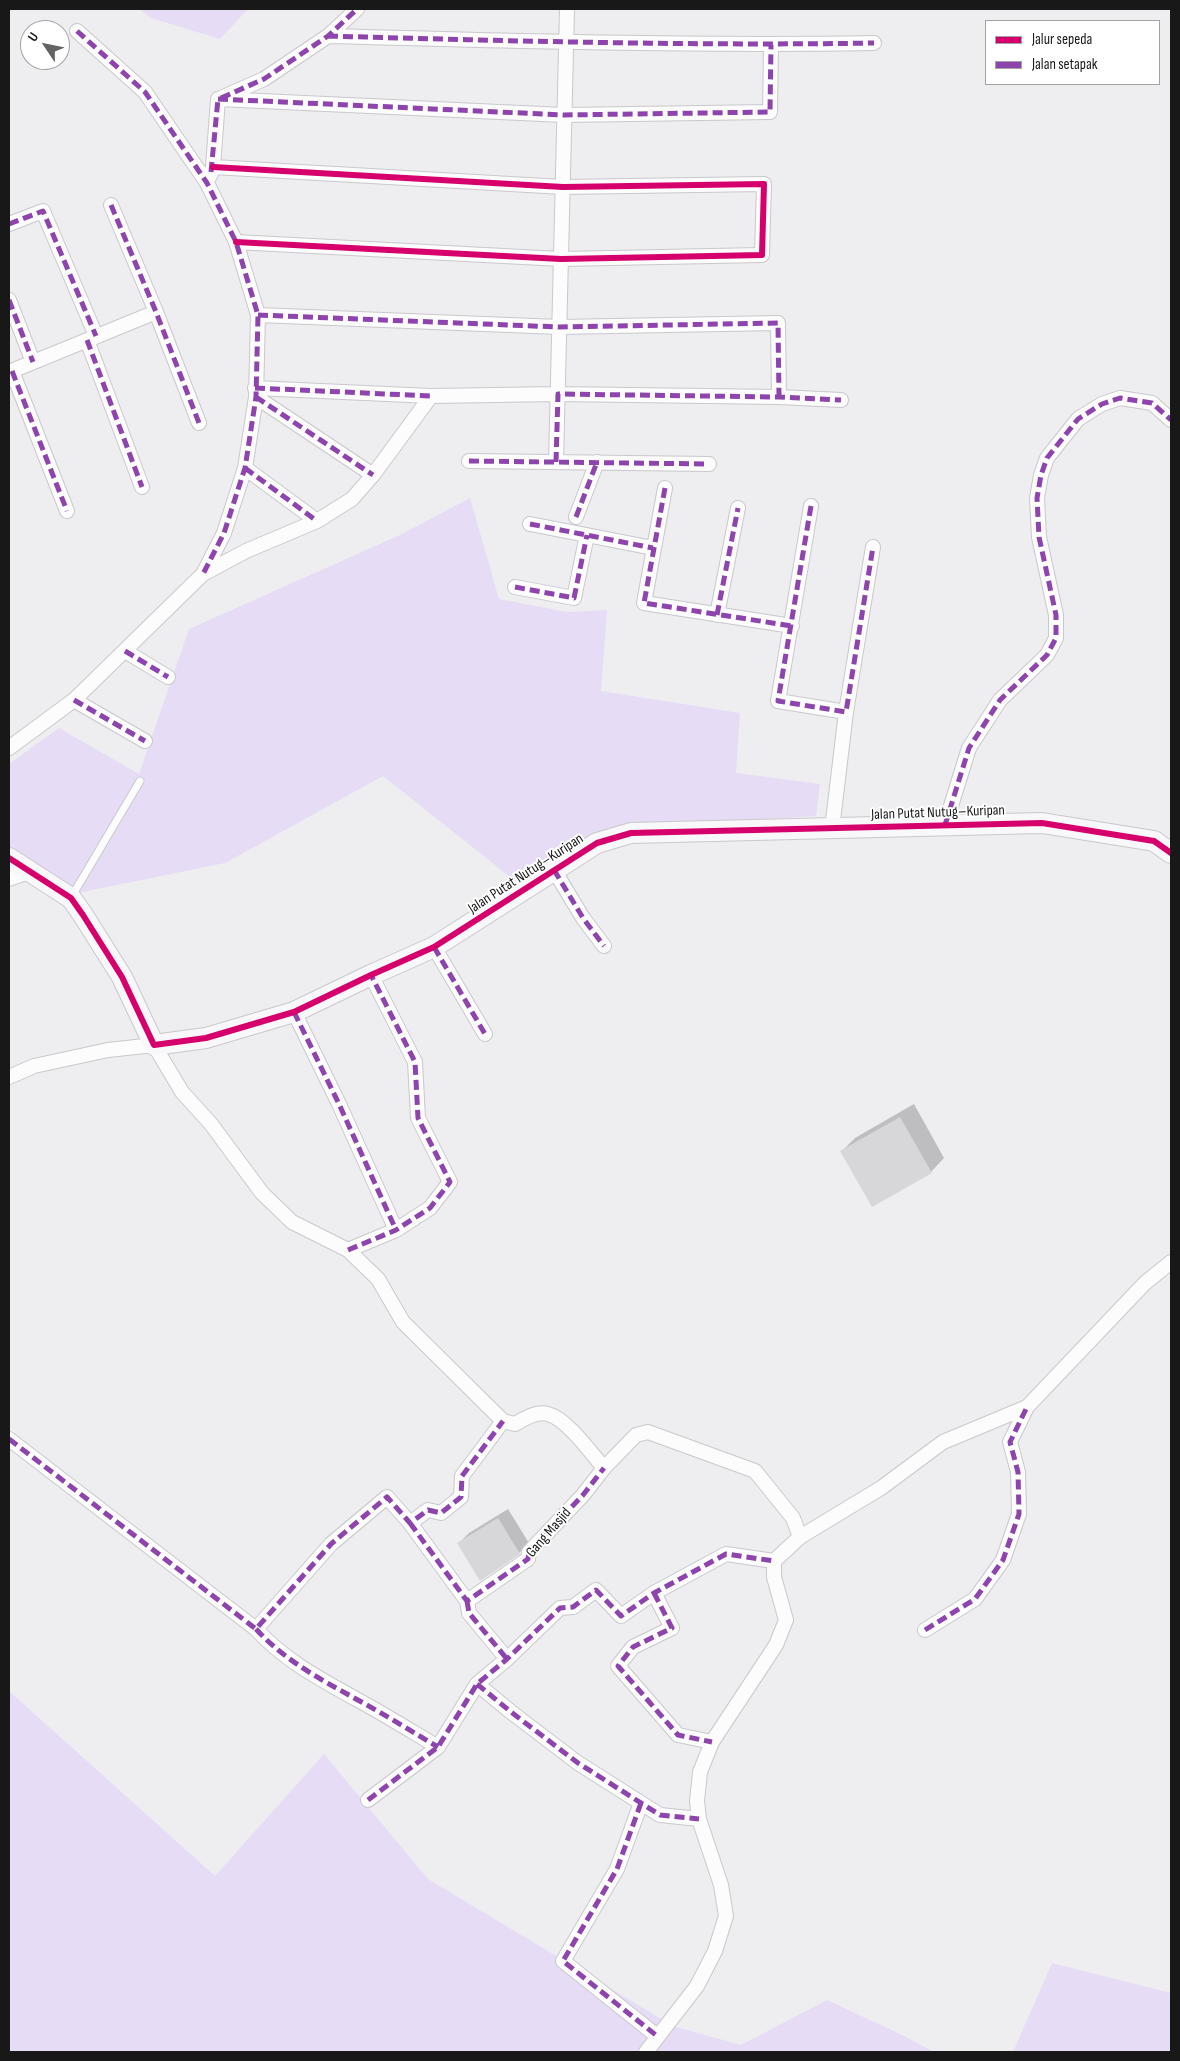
<!DOCTYPE html>
<html>
<head>
<meta charset="utf-8">
<style>
  body { margin:0 }
  #map { position:relative; width:1180px; height:2061px; overflow:hidden; background:#eeedf0; font-family:"Sofia Sans Condensed",sans-serif }
  canvas { display:block }
  .frame { position:absolute; inset:0; border:10px solid #181819; pointer-events:none }
  .legend { position:absolute; left:985px; top:20px; width:175px; height:65px; box-sizing:border-box; background:#fff; border:1px solid #a3a3a3; margin:0; padding:6px 9px; list-style:none; font-size:15px; color:#181819 }
  .legend li { display:flex; align-items:center; gap:10px; height:25px }
  .legend b { width:25px; border:1px solid #a3a3a3 }
  .north { position:absolute; left:20px; top:20px; width:50px; height:50px; box-sizing:border-box; background:#fff; border:1px solid #a3a3a3; border-radius:50%; rotate:304deg; font-size:14px; font-weight:700; line-height:20px; text-align:center; color:#181819 }
  .north::after { content:''; display:block; margin:auto; width:18px; height:22px; background:#636364; clip-path:polygon(50% 0,100% 100%,50% 72%,0 100%) }
</style>
</head>
<body>
<div id="map">
<canvas width="1180" height="2061"></canvas>
<div class="frame"></div>
<ul class="legend">
<li><b style="height:6px;background:#d6006c"></b>Jalur sepeda</li>
<li><b style="height:6px;background:#8e44ad"></b>Jalan setapak</li>
</ul>
<div class="north">U</div>
</div>
<script>
const ctx = document.querySelector('canvas').getContext('2d');
ctx.lineJoin = 'round';
function fillPath(path, color) { ctx.fillStyle = color; ctx.fill(path, 'evenodd'); }
function trace(path, color, width, dash) { ctx.strokeStyle = color; ctx.lineWidth = width; ctx.lineCap = dash ? 'butt' : 'round'; ctx.setLineDash(dash || []); ctx.stroke(path); }
function label(font, color, halo, rows, align = 'center') {
  ctx.font = font + ' "Sofia Sans Condensed",sans-serif'; ctx.lineWidth = 4; ctx.setLineDash([]); ctx.textBaseline = 'middle'; ctx.strokeStyle = halo; ctx.fillStyle = color; for (const [text, x, y, turn = 0] of rows) {
    ctx.save(); ctx.translate(x, y); ctx.rotate((+turn || 0) * Math.PI / 180); ctx.textAlign = isNaN(turn) ? turn : align; if (halo) ctx.strokeText(text, 0, 0); ctx.fillText(text, 0, 0); ctx.restore();
  }
}
fillPath(new Path2D(`
  M139 9H248L220 39 151 18Z
  M470 498 499 599 567 612 607 610 601 691 740 713 736 773 820 784 816 816 616 828 515 881 383 776 225 863 58 897 9 863V764L59 728 139 774 189 629 400 535Z
  M9 1691 215 1876 324 1754 428 1879 673 2026 741 2045 827 2000 900 2034 934 2052H9Z
  M1052 1963 1171 1993V2052H1013Z`), '#e7dcf6');
fillPath(new Path2D(`
  M914 1104 944 1158 931 1172 842 1151 855 1138Z
  M508 1509 529 1543 519 1553 459 1543 469 1533Z`), '#0003');
fillPath(new Path2D(`
  M900 1117 932 1173 872 1207 840 1151Z
  M498 1518 520 1554 480 1581 457 1543Z`), '#d7d6d9');
const lane = new Path2D(`
  M72 896 140 781`);
const street = new Path2D(`
  M77 31 145 92 207 183 236 242 258 315 256 397 245 468 224 533 203 574
  M328 36C510 41 692 46 874 43
  M221 98 264 79 328 36 357 9
  M218 99 564 115 770 112 771 45
  M213 167 563 187 764 184 762 255 561 259 236 242
  M210 176 213 167 218 99
  M111 205 156 312 199 423
  M9 224 43 211 96 336
  M9 300 33 362
  M258 315 559 327 778 323 779 397
  M87 340 142 487
  M12 371 67 511
  M9 372 156 312
  M255 388 431 396 558 394 779 397 841 400
  M256 397 373 475
  M469 461 709 464
  M556 462 567 9
  M245 468 317 521
  M665 488 644 603 792 626
  M811 506 778 701 846 712
  M576 517 597 462
  M530 524 653 548
  M515 587 574 598 587 535
  M717 615 738 508
  M125 651 168 677
  M74 700 145 741
  M9 748 74 700 203 574 246 551 317 521 352 499 373 475 431 396
  M945 825 969 748 1000 700 1047 655 1056 638V615L1039 537 1037 498 1041 475 1047 458 1078 419 1102 404 1120 398 1152 403 1171 420
  M832 829 846 712 873 547
  M554 870 583 918 604 946
  M9 879 29 872
  M434 947 485 1034
  M294 1012 339 1104 396 1230
  M9 1077 34 1066 108 1050 154 1045 182 1092 211 1124 262 1193 292 1222 348 1250 378 1279 403 1322 503 1421 515 1424C524 1419 536 1411 548 1414 567 1419 591 1453 604 1468L636 1435 648 1432 755 1471 793 1518 800 1537
  M348 1250 396 1230 430 1208 450 1182 418 1118 415 1062 371 975
  M9 1439 256 1629 331 1544 387 1497 410 1523 428 1510 441 1513 461 1497 462 1476 503 1421
  M410 1523 467 1601 528 1559 529 1552 583 1495 604 1468
  M654 1593 672 1628 633 1647 618 1666 678 1735 712 1742
  M467 1601 469 1613 507 1659
  M256 1629C284 1660 320 1679 356 1699 384 1714 411 1731 438 1747
  M925 1630 975 1599 1003 1560 1019 1514 1018 1472 1010 1442 1027 1407
  M477 1684 511 1712 578 1763 660 1815 699 1819
  M368 1800 438 1747 477 1684 507 1659 560 1608 573 1607 596 1590 621 1616 654 1593 726 1554 774 1561
  M641 1803 617 1869 563 1961 657 2036
  M646 2052 697 1986 715 1951 726 1916 721 1885 699 1819 697 1801 700 1772 712 1742 776 1645 786 1620 774 1577V1561L800 1537 881 1488 943 1442 1027 1407 1145 1283 1171 1262`);
const secondary = new Path2D(`
  M9 858 71 898 83 915 122 977 154 1045 206 1038 294 1012 371 975 434 947 597 843 631 833 1042 823 1154 841 1171 853`);
trace(lane, '#c9c8ca', 9);
trace(street, '#c9c8ca', 16);
trace(secondary, '#c9c8ca', 22);
trace(lane, '#fcfcfd', 7);
trace(street, '#fcfcfd', 14);
trace(secondary, '#f8f7fa', 20);
trace(new Path2D(`
  M77 31 145 92 207 183 236 242 258 315 256 397 245 468 224 533 203 574
  M328 36C510 41 692 46 874 43
  M221 98 264 79 328 36 357 9
  M218 99 564 115 770 112 771 45
  M211 172 218 99
  M111 205 156 312 199 423
  M9 224 43 211 96 336
  M9 300 33 362
  M258 315 559 327 778 323 779 397
  M87 340 142 487
  M12 371 67 511
  M255 388 431 396
  M256 397 373 475
  M469 461 709 464
  M556 462 558 394 779 397 841 400
  M245 468 317 521
  M665 488 644 603 792 626
  M811 506 778 701 846 712 873 547
  M576 517 597 462
  M530 524 653 548
  M515 587 574 598 587 535
  M717 615 738 508
  M125 651 168 677
  M74 700 145 741
  M945 825 969 748 1000 700 1047 655 1056 638V615L1039 537 1037 498 1041 475 1047 458 1078 419 1102 404 1120 398 1152 403 1171 420
  M554 870 583 918 604 946
  M434 947 485 1034
  M294 1012 339 1104 396 1230
  M348 1250 396 1230 430 1208 450 1182 418 1118 415 1062 371 975
  M9 1439 256 1629 331 1544 387 1497 410 1523 428 1510 441 1513 461 1497 462 1476 503 1421
  M410 1523 467 1601 528 1559 529 1552 583 1495 604 1468
  M654 1593 672 1628 633 1647 618 1666 678 1735 712 1742
  M467 1601 469 1613 507 1659
  M256 1629C284 1660 320 1679 356 1699 384 1714 411 1731 438 1747
  M925 1630 975 1599 1003 1560 1019 1514 1018 1472 1010 1442 1027 1407
  M477 1684 511 1712 578 1763 660 1815 699 1819
  M368 1800 438 1747 477 1684 507 1659 560 1608 573 1607 596 1590 621 1616 654 1593 726 1554 774 1561
  M641 1803 617 1869 563 1961 657 2036`), '#8e44ad', 5, [10, 5]);
trace(new Path2D(`
  M213 167 563 187 764 184 762 255 561 259 236 242
  M9 858 71 898 83 915 122 977 154 1045 206 1038 294 1012 371 975 434 947 597 843 631 833 1042 823 1154 841 1171 853`), '#d6006c', 6);
label('15px', '#181819', '#fff', [
  ["Jalan Putat Nutug–Kuripan",938,813,-2],
  ["Jalan Putat Nutug–Kuripan",526,874,-33],
  ["Gang Masjid",549,1533,-49]
]);
</script>
</body>
</html>
